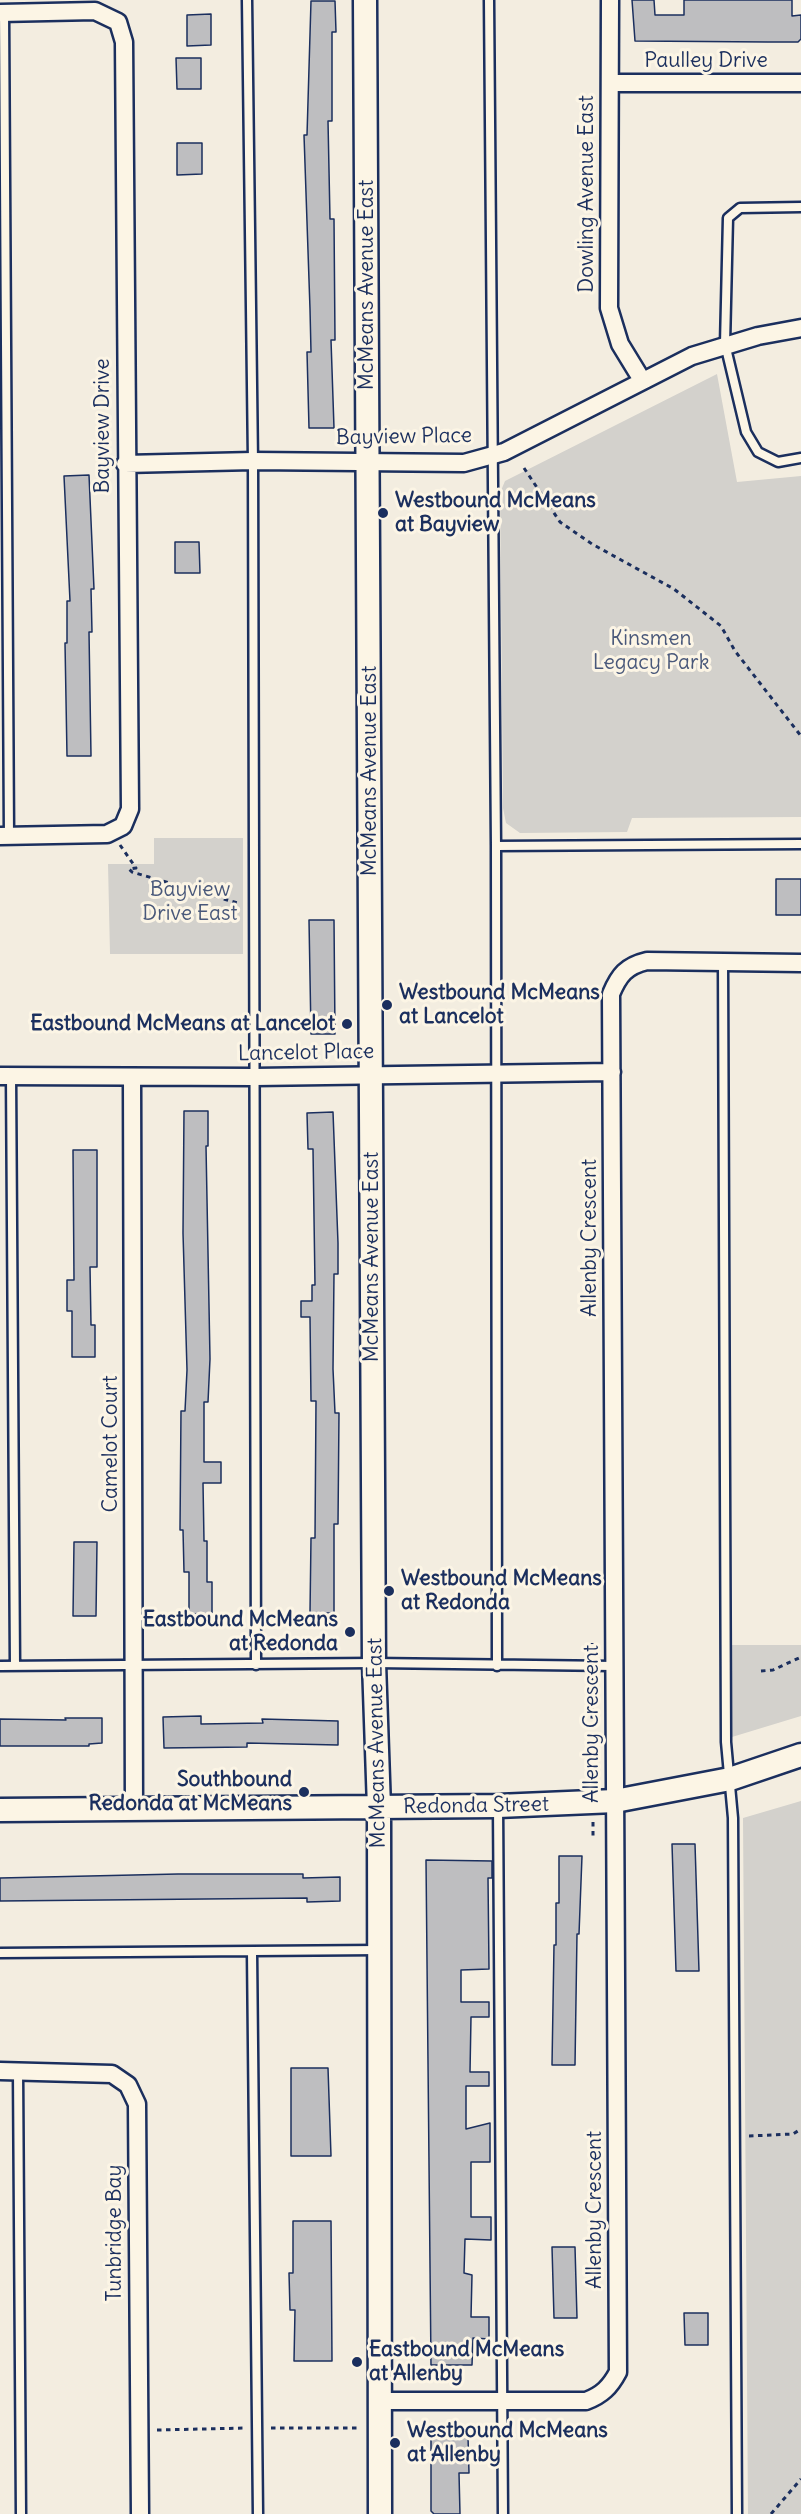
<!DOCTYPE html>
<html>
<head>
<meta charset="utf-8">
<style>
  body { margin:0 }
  canvas { display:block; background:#f3ede0 }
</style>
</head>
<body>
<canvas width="801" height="2514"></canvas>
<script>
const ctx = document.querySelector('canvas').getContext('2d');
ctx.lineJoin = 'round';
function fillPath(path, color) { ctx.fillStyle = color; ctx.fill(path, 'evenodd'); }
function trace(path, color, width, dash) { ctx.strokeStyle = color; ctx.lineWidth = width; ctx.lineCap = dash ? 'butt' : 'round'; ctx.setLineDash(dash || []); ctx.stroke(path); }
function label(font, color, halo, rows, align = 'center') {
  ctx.font = font + ' Delius,sans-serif'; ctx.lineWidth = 6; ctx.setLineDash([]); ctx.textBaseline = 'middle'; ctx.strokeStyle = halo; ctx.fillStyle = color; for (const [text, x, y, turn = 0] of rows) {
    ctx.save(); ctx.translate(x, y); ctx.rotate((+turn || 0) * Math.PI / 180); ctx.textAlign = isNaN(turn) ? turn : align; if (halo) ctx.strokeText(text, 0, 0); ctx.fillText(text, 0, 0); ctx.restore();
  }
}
fillPath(new Path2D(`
  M717 374 737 482 801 476V817L632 818 627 832 520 833 506 823 503 808 500 493 505 481Z
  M154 838H243V954H110L108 864H154Z
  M732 1645H801V1716L732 1737Z
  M801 1801V2514H748L743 1818Z`), '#d3d1cc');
const building = new Path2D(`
  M632 0H654L655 15H684V0H792V16L801 15V39L798 42H768L635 41Z
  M311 1H335L336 32H332V121H328L330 219H334L335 340H331L334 428H309L307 352H311L310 309 304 135H307Z
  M211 14V45L187 46V15Z
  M176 58H201V89H177Z
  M177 143H202V174L177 175Z
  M89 475 94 589H91L92 632H89L91 756H67L65 643H67V601H70L64 476Z
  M175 542H199L200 573H175Z
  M776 879H801V915H776Z
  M309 920H334L335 1034H311Z
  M184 1111H208V1146H206L210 1359 208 1402H204V1462H221V1483H203L204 1541H207V1582H212V1614H189V1572H184L183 1530H180L181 1411H185L187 1370 183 1233Z
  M333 1112 338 1243V1274H334L333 1369 335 1413H339L338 1524H334V1613H310L311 1538H315L316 1401H311L310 1317H301V1301H312V1285H315L313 1149H308L307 1113Z
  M73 1150H97V1267H90L91 1325H95V1357H72V1311H67V1280H74Z
  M74 1542H97L96 1616H73Z
  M201 1716V1724L263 1723 262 1719 338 1721V1745L247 1743V1747L164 1748 163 1717Z
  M65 1718H102V1743L89 1744V1746H0V1719L66 1720Z
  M672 1844H695L699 1971H676Z
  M559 1856H582L579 1934H577L575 2065H552L554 1945H556V1903H559Z
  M426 1860 492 1861V1878H488L489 1969 461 1970V2002H489V2017H471L470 2072H489V2086H466V2129L490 2123V2162H471V2217H491V2240L465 2239 464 2273 472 2275 471 2317H489V2339L473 2338 472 2365H431Z
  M178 1874H303V1878L340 1877V1901L307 1902V1898L0 1901V1878Z
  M291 2068H328L331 2156H291Z
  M293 2221H331L332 2361H294L295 2310H290L289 2273H293Z
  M552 2247H575L577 2318H554Z
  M684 2313H708V2345H685Z
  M431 2436H468L469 2473H459L460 2514H434L431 2511Z`);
fillPath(building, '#bebec0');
trace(building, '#1b2f5e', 1.5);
const lane = new Path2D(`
  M247 0 253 461 256 1665
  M489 0 496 846 497 1666
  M4 13 9 836
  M801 207 740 208 728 218 725 344 746 432 758 452 778 462 801 458
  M496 846 801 844
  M723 963 726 1742 733 1818 737 2514
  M11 1076 15 1666
  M0 1666 374 1663 614 1666
  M498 1806 503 2514
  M252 1952 258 2514
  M0 1953 379 1950
  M18 2071 21 2514`);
const street = new Path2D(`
  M610 0 609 308 620 344 642 380
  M0 13 95 11 118 22 124 42 130 809 123 826 107 834 0 836
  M611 83H801
  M125 464 253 461 464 463 504 452 692 356 758 336 801 328
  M0 1076 255 1077 612 1072
  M132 1077 134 1810
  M0 2071 112 2074 128 2085 137 2104 140 2514
  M380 2401H586C602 2395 610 2387 618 2372L611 994C619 975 626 966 647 961L801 963`);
const secondary = new Path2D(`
  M365 0 374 1663 379 1808 380 2514
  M0 1810 498 1806 615 1801 730 1779 801 1755`);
trace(lane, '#1b2f5e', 13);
trace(street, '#1b2f5e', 21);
trace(secondary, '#1b2f5e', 27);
trace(new Path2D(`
  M524 468 560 522 592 544 674 589 721 626 735 651 801 736
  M120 845 136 868 129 869 132 872 241 904
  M592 1653V1643
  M761 1671 773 1670 801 1657
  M592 1678V1782
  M593 1822V1840
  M749 2136 793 2134 801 2129
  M271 2428H360
  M157 2430 246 2428
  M771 2514 801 2479`), '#1b2f5e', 3, [4.5, 4.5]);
trace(lane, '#fcf5e5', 8);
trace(street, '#fcf5e5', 16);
trace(secondary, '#fcf5e5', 22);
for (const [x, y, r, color] of [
  [383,513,6,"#1b2f5e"],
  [387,1005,6,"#1b2f5e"],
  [347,1024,6,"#1b2f5e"],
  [389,1591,6,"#1b2f5e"],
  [350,1632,6,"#1b2f5e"],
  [304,1792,6,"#1b2f5e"],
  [357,2362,6,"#1b2f5e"],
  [395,2443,6,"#1b2f5e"]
]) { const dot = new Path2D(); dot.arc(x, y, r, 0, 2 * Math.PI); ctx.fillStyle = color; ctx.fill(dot); trace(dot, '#fcf5e5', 2); }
label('21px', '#1b2f5e', '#fcf5e5', [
  ["Paulley Drive",706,61],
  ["Dowling Avenue East",587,194,-90],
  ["McMeans Avenue East",367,285,-90],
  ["Bayview Drive",103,426,-90],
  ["Bayview Place",404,437,-1],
  ["McMeans Avenue East",370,771,-90],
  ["Lancelot Place",306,1053,-1],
  ["Allenby Crescent",590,1238,-90],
  ["McMeans Avenue East",372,1257,-90],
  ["Camelot Court",111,1444,-90],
  ["Allenby Crescent",592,1724,-90],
  ["McMeans Avenue East",377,1743,-91],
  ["Redonda Street",476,1806,-1],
  ["Allenby Crescent",595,2210,-90],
  ["Tunbridge Bay",115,2233,-90]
]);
label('bold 21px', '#1b2f5e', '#fcf5e5', [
  ["Westbound McMeans",395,501],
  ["at Bayview",395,525],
  ["Westbound McMeans",399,993],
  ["at Lancelot",399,1017],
  ["Eastbound McMeans at Lancelot",335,1024,"right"],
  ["Westbound McMeans",401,1579],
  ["at Redonda",401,1603],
  ["Eastbound McMeans",338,1620,"right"],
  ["at Redonda",338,1644,"right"],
  ["Southbound",292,1780,"right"],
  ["Redonda at McMeans",292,1804,"right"],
  ["Eastbound McMeans",369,2350],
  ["at Allenby",369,2374],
  ["Westbound McMeans",407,2431],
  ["at Allenby",407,2455]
], 'left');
label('21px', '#49587a', '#fcf5e5', [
  ["Kinsmen",651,639],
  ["Legacy Park",651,663],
  ["Bayview",190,890],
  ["Drive East",190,914]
]);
</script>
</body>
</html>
